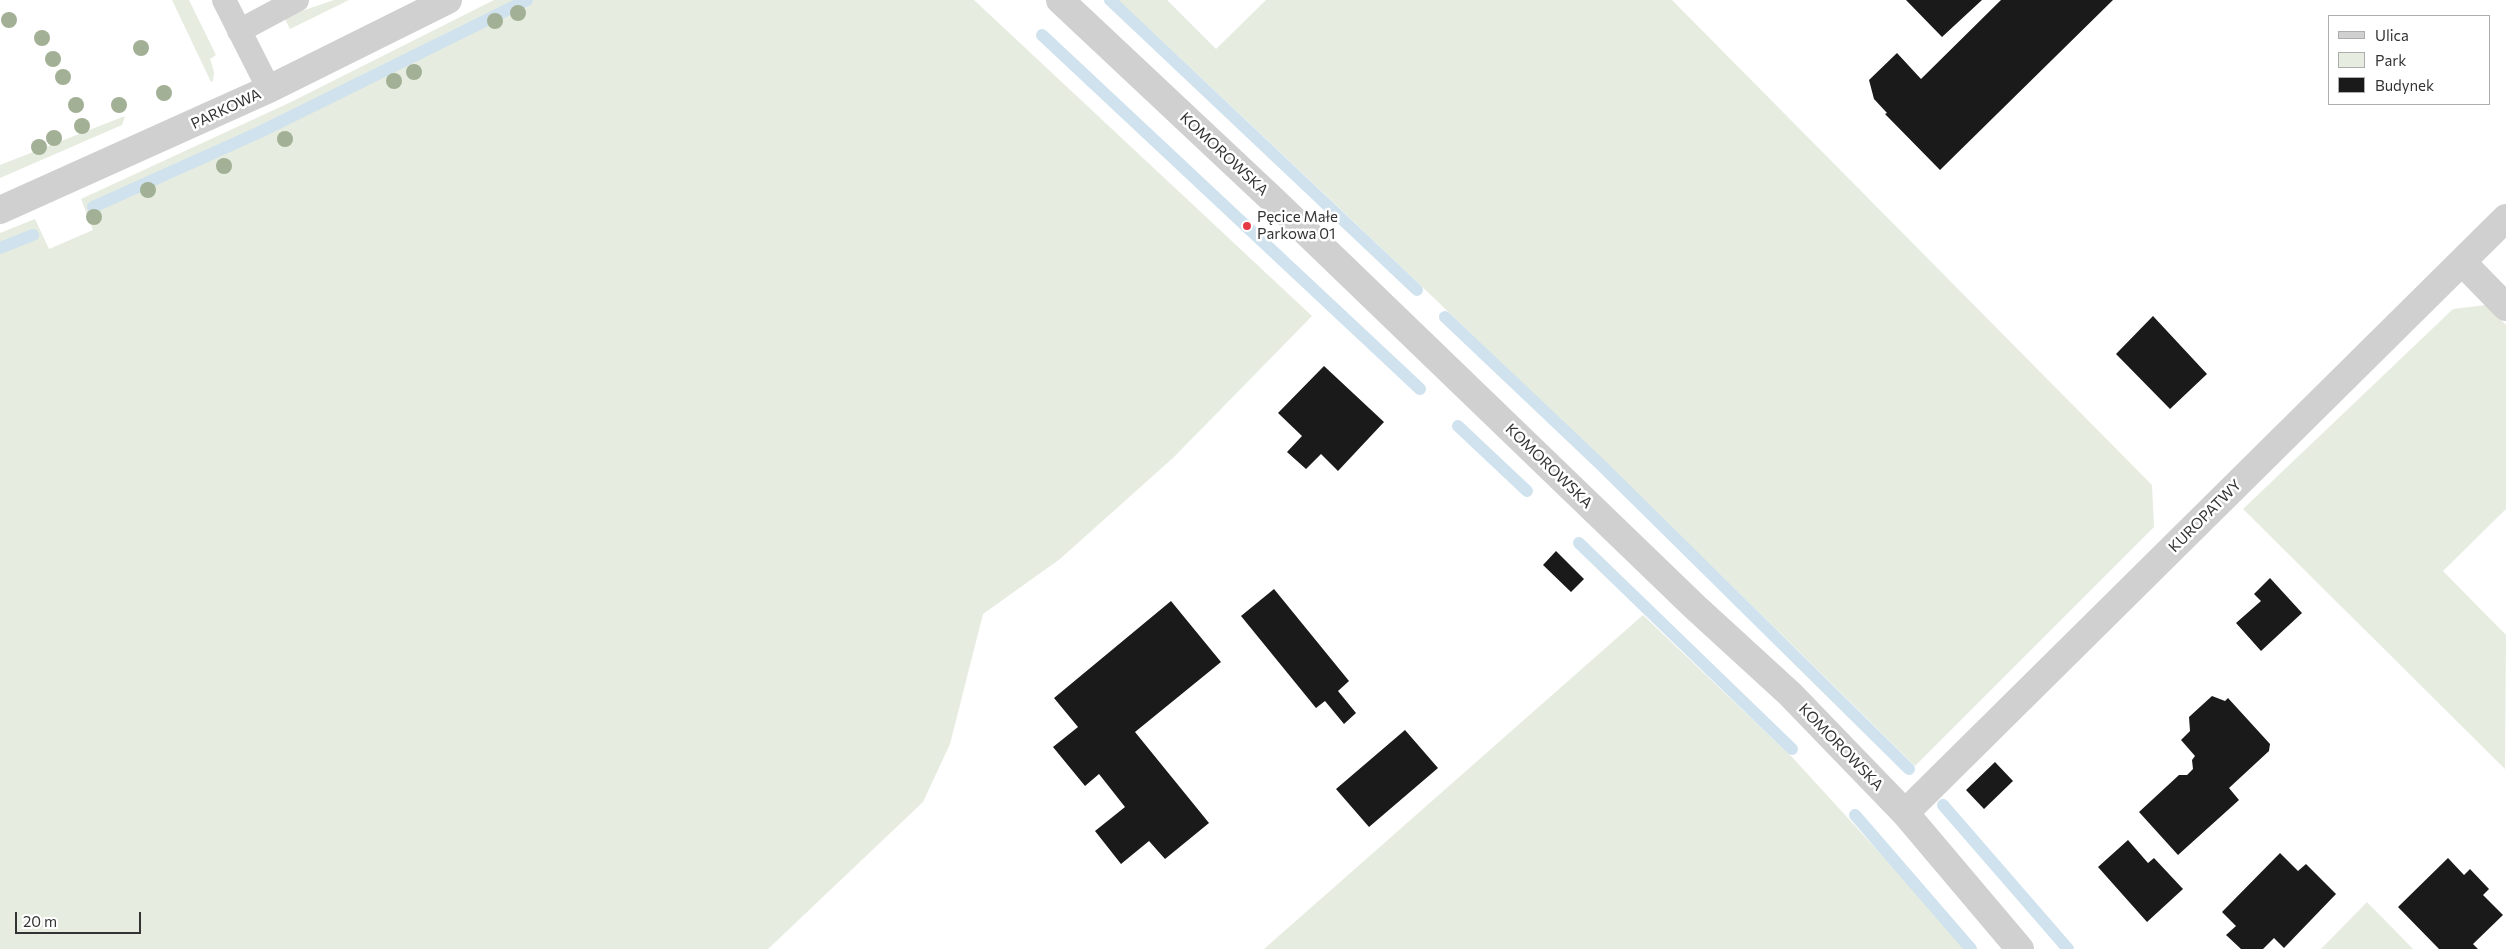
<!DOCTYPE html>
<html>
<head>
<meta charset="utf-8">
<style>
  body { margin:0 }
  #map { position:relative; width:2506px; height:949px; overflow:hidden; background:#fff; font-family:Commissioner,sans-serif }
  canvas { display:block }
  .legend { position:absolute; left:2328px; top:15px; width:162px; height:90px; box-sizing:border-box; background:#fff; border:1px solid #adadad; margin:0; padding:6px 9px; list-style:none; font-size:15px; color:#333 }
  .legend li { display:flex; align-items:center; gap:10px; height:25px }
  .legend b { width:25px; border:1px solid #adadad }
  .scale { position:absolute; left:15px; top:912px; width:126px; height:22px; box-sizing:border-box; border:2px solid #333; border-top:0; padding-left:6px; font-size:15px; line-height:18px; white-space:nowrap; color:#333; -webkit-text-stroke:4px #fff; paint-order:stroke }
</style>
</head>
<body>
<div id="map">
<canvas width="2506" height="949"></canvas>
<ul class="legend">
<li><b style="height:6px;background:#d0d0d0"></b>Ulica</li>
<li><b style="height:14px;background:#e6ecdf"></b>Park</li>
<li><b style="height:14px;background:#1a1a1a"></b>Budynek</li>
</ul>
<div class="scale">20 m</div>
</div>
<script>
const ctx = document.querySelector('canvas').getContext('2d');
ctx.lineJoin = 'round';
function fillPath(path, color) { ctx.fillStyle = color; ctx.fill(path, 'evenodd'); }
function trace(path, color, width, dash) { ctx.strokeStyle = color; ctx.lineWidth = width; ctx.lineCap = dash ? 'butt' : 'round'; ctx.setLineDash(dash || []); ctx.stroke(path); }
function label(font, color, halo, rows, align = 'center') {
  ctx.font = font + ' Commissioner,sans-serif'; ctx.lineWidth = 5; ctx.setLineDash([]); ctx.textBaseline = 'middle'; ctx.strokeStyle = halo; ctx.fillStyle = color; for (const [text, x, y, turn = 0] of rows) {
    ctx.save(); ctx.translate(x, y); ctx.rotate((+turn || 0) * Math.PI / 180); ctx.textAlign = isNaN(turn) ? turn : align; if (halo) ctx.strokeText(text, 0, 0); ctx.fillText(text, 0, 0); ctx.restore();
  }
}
fillPath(new Path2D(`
  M172 0H189L216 55 210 59 214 72 213 81 211 82Z
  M334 0H349L290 29 284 17Z
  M494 0H974L1312 316 1174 457 1060 559 983 614 950 744 923 802 768 949H0V233L35 219 49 249 93 230 81 199 291 102Z
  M1118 0H1167L1216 49 1266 0H1672L2152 485 2154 527 1915 766C1653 506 1387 251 1118 0Z
  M125 116 122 125 0 178V165Z
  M2486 305 2506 325V509L2443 571 2506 635 2505 769 2243 509 2453 309Z
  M1643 615 1792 757 1933 911 1965 949H1264Z
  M2367 902 2413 949H2321Z`), '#e6ecdf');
trace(new Path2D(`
  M1110 0 1417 290
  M1042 35 1420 389
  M93 207 260 132 527 0
  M0 248 33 235
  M1445 317 1601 465 1909 769
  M1458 426 1527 491
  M1579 543 1792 749
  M1943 805 2068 949
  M1855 815 1971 949`), '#cfe2ee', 12);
fillPath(new Path2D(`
  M1906 0H1982L1942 37Z
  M2001 0H2113L1940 170 1885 114 1887 113 1874 99 1869 80 1897 53 1921 79Z
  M2153 316 2207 374 2170 409 2116 354Z
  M1324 366 1384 422 1338 471 1321 454 1306 469 1287 452 1302 436 1278 413Z
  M1556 551 1584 579 1571 592 1543 565Z
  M2270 578 2302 613 2261 651 2236 623 2261 601 2254 594Z
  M1274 589 1349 681 1338 691 1356 713 1344 724 1325 701 1316 708 1241 616Z
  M1171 601 1221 662 1135 732 1209 823 1165 859 1149 841 1121 864 1095 831 1125 807 1099 774 1085 786 1053 747 1078 727 1054 698Z
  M2212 696 2225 701 2228 698 2270 744 2269 751 2229 788 2239 800 2178 855 2139 812 2179 775H2187L2193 769 2192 760 2195 756 2181 740 2190 731 2189 717Z
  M1405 730 1438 768 1369 827 1336 789Z
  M1995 762 2013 781 1984 809 1966 790Z
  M2128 840 2148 863 2154 858 2183 889 2147 922 2098 867Z
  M2280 853 2298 871 2306 864 2336 894 2284 948 2274 938 2263 949H2241L2226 935 2236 926 2222 912Z
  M2448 858 2464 875 2470 869 2489 889 2483 895 2503 915 2473 944 2478 949H2439L2398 907Z`), '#1a1a1a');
trace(new Path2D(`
  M224 0 269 89
  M239 31 297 0`), '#d0d0d0', 24);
trace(new Path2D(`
  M2462 262 2506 307
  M1905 813 2506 218`), '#d0d0d0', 28);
trace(new Path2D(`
  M1060 0 1273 200 1695 607 1790 694 1905 813 2020 949
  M0 210 269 89 448 0`), '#d0d0d0', 28);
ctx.fillStyle = '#a2b095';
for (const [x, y] of [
  [518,13],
  [9,20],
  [495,21],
  [42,38],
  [141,48],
  [53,59],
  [414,72],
  [63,77],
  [394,81],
  [164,93],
  [76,105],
  [119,105],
  [82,126],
  [54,138],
  [285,139],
  [39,147],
  [224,166],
  [148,190],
  [94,217]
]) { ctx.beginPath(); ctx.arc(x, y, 8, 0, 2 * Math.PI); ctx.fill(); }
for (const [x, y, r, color] of [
  [1247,226,5,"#e63946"]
]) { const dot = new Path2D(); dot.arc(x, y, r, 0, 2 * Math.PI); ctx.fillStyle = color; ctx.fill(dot); trace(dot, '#fff', 2); }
label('15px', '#333', '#fff', [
  ["PARKOWA",226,109,-25],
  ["KOMOROWSKA",1224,154,43],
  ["KOMOROWSKA",1549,466,44],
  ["KUROPATWY",2205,516,-45],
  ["KOMOROWSKA",1841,747,46]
]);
label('15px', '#333', '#fff', [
  ["Pęcice Małe",1257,217],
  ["Parkowa 01",1257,234]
], 'left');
</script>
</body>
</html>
